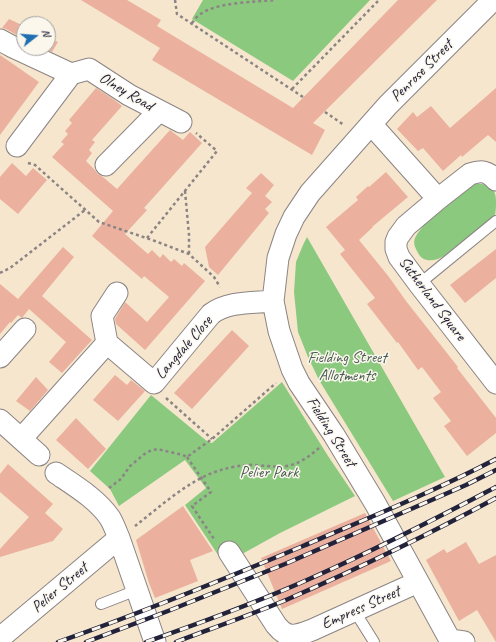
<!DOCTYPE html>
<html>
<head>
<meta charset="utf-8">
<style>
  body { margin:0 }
  #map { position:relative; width:496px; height:642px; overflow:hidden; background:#f5e6cd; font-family:Caveat,sans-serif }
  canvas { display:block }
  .north { position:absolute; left:16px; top:16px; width:40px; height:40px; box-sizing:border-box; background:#fbf7ec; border:1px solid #a4a2a5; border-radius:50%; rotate:73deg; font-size:11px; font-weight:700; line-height:16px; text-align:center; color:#22223b }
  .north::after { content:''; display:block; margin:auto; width:14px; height:18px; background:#1f6fb2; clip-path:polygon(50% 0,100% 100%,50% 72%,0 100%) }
</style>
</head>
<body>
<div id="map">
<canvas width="496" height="642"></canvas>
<div class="north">N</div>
</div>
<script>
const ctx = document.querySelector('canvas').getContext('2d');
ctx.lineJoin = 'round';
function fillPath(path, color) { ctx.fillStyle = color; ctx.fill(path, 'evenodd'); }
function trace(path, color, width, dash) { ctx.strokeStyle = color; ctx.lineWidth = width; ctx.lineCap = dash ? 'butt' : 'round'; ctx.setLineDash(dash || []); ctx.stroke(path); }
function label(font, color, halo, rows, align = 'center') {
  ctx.font = font + ' Caveat,sans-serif'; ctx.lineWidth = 3; ctx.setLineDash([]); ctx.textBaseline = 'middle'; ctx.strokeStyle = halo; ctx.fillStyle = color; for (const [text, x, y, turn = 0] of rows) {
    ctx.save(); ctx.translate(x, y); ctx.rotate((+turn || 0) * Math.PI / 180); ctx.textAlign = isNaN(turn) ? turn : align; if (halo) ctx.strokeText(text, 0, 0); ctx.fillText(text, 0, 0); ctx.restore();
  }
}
fillPath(new Path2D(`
  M203 0H370L293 81 192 19Z
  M474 184C488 183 496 187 496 201 496 206 496 210 495 215L444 256C434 262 422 263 417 251 415 247 413 243 415 238 417 233 421 229 424 225Z
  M307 237 445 477 393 501 319 380 308 357 298 332 294 292 296 262 303 245Z
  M282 382 328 456 355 496 280 533 224 564 185 505 206 488 185 460 119 506 110 489 90 471 151 395 208 442 212 443Z`), '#8bc97f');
fillPath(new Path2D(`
  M81 0H127L161 20 157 26 293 108 398 0H437L313 123 325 130 312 155 152 60 160 48Z
  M9 19 24 26V39L6 29 2 28Z
  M48 37 58 42 52 52 44 48H48Z
  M0 55 39 82 0 135Z
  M96 88 113 99 122 106 92 140 95 142 89 150 92 153 86 161 95 170 98 174 103 177 117 189 170 130 183 140 190 132 202 143 144 208 147 210 125 234 148 254 152 250 160 258 163 254 171 262 174 259 182 266 184 263 205 281 145 350 116 324 115 319 125 302 147 322 169 297 144 276 142 279 92 236 113 211 52 157 64 144 61 142 68 134 65 131 72 123 69 120Z
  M496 88V142L488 135 462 157 461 155 443 171 423 148 418 151 397 129 413 112 417 117 431 106 450 128Z
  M12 163 26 176 33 168 47 180 18 214 0 199V177Z
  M386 172 408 197 372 227H373L359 240 389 277 406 301 458 367 457 368 496 418V433L467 456 444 426 451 421 433 398 441 392 422 367 418 370 398 342 397 343 367 304 375 298 340 254 345 250 326 227 358 200 356 197 368 186 369 187Z
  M261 173 274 185 265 196 272 202 265 209 269 213 218 275 209 267 205 247 252 193 246 188Z
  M63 247 74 257 42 296 92 340 62 373 49 362 66 342 29 309 22 318 18 315 11 323 10 322 0 334V284L18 299Z
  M496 249V278L465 303 450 285Z
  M232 330 249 346 192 409 174 393Z
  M115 375 127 385 131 380 145 391 118 421 93 400Z
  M36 377 48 390 30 411 16 401Z
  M76 418 106 449 88 469 56 440Z
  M8 464 53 504 45 513 63 529 53 541 0 557V549L29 517 0 492V474Z
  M183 506 213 551 190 560 198 581 155 598 149 583 136 540Z
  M365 513 391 561 282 609 261 558Z
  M466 542 479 564 496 555V642L477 610 459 621 426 560 444 549 447 553Z`), '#ebb19e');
const lane = new Path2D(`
  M419 284 496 221
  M101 604 137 590
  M354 610 374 642`);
const street = new Path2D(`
  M0 40 13 47 71 74
  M371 124 438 199
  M17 146 71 74 89 69 129 95 181 122
  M106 165 159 111
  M496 180C487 171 482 170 470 174L438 199 406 226 398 237 396 242V249L399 257 419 284 496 383
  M107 343 102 316 117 293
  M0 357 25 329
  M0 420 39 455
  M21 439 107 343 154 383 211 314C228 301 252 303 273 301
  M56 473C75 486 97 499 110 518 114 525 116 531 119 538L155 642
  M229 552 276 625C288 640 296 636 312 630L418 582
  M0 638 119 538
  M464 642 450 640 375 503 334 435 299 383 292 369 279 331 273 301 278 258 286 234 294 217 310 193 388 105 493 0`);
trace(lane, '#8c8484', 12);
trace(street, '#8c8484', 23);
trace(new Path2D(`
  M175 0 177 14 303 97
  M192 23C194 21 195 18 198 16 214 2 254 2 275 0
  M292 89 379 0
  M325 112 344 125
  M28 163 35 165 99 222 155 241 189 254 214 277 220 287
  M185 191 189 235V254
  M147 238 217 151 196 133
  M0 273 10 268 85 210
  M166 398 212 439
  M187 457 211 492 192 506 214 539
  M109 488 121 479 130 466 147 452 157 449 183 455 187 457 212 439 276 383
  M135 526C161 506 193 476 225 469 231 467 239 466 246 465 261 464 276 469 291 465 302 462 311 455 319 448`), '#8c8484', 2.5, [3, 3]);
trace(lane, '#fff', 10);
trace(street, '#fff', 21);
const rail = new Path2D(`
  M58 642C141 613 222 580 303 546 368 518 433 492 496 459
  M86 642 168 611 285 564 466 485 496 470
  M146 642C203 622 261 601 316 576 377 549 437 518 496 487
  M176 642C213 628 250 615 286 600 357 569 428 535 496 498`);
trace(rail, '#22223b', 4.5);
trace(rail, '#fbf7ec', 3, [9]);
label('16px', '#22223b', '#fbf7ec', [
  ["Penrose Street",422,71,-45],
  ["Olney Road",126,92,31],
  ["Sutherland Square",432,299,53],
  ["Langdale Close",184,348,-49],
  ["Fielding Street",331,432,58],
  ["Pelier Street",60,588,-40],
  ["Empress Street",361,608,-24]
]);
label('16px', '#475c53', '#fbf7ec', [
  ["Fielding Street",347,358],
  ["Allotments",347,376],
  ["Pelier Park",269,473]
]);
</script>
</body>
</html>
